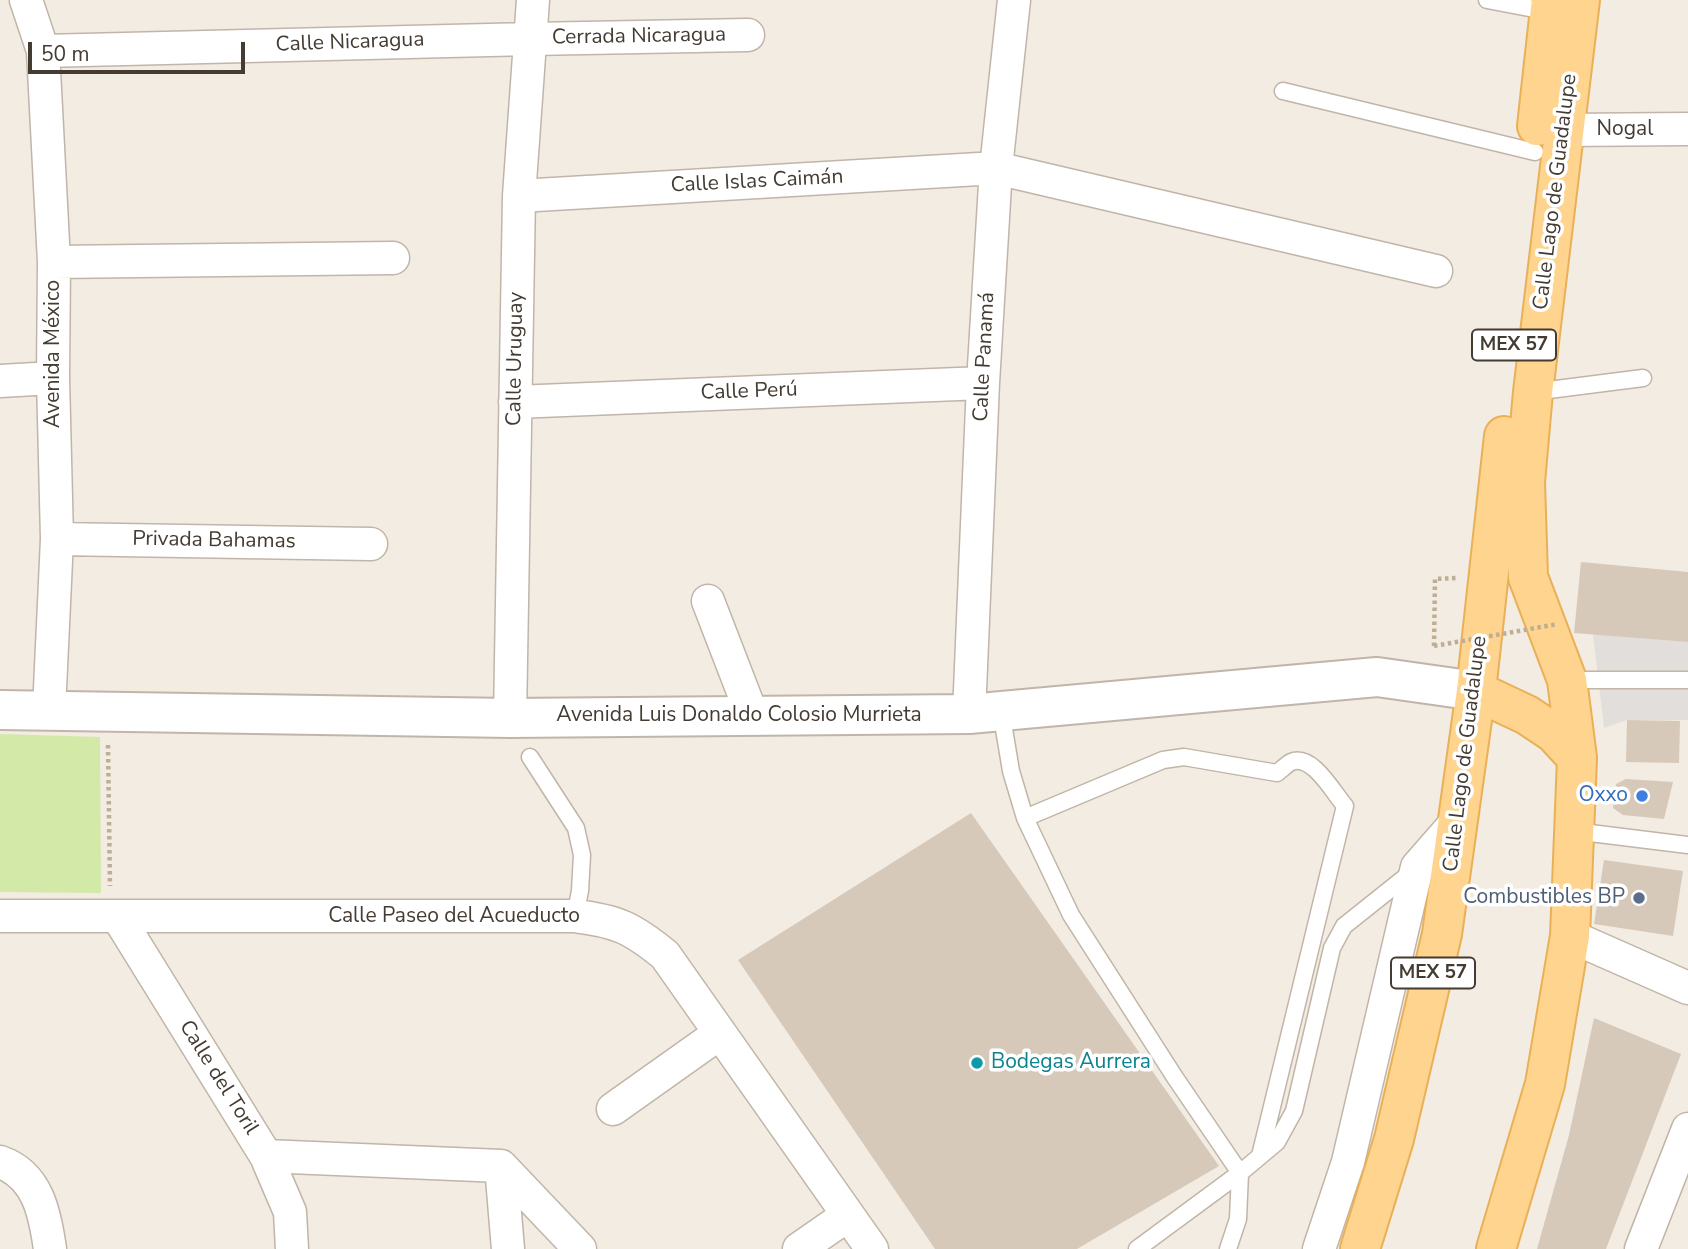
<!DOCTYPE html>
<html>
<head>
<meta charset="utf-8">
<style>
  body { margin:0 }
  #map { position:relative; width:1688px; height:1249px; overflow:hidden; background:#f2ece2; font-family:"Nunito Sans",sans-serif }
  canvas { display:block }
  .scale { position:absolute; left:28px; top:42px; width:217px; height:32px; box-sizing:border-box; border:4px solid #443b32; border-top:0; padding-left:9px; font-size:21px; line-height:24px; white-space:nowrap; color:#443b32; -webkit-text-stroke:5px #fff; paint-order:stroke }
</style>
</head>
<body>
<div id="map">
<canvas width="1688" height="1249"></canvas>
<div class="scale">50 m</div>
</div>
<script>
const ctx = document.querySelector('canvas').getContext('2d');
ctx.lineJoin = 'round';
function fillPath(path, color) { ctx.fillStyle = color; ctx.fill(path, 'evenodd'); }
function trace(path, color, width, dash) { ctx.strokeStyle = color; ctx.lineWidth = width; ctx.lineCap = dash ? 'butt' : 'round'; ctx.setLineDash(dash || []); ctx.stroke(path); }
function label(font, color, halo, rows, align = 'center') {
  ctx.font = font + ' "Nunito Sans",sans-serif'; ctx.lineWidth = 7; ctx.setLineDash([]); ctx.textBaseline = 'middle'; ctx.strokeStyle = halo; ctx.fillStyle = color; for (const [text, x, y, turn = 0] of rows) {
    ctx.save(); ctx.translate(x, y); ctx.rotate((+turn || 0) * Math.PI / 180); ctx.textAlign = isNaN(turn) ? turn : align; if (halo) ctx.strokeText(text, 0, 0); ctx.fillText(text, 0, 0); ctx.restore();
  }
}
fillPath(new Path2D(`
  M0 734 100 737 101 893 0 892Z`), '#d2e9a8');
fillPath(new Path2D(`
  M1593 634 1688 642V720H1627L1604 728Z`), '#e2dedb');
fillPath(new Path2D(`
  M1581 562 1688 572V642L1574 633Z
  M1627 720 1680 721 1679 763 1626 762Z
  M1626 779 1673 782 1664 819 1623 815 1613 808 1616 784Z
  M971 813 1219 1166 1077 1249H935L738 960Z
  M1604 860 1683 871 1673 936 1594 924Z
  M1594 1018 1681 1054 1606 1249H1537L1569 1135Z`), '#d7c9ba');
const service = new Path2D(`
  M1487 0 1550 12
  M1283 91 1535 152
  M1533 392 1643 378
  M1567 680H1688
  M1001 711 1011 771 1025 818 1071 915 1174 1076 1240 1173 1238 1219 1228 1249
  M530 757 576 828 582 855 580 891 575 916
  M1025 818 1163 760 1184 757 1277 773C1281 770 1286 765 1291 762 1312 753 1333 792 1345 806L1260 1156
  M1574 831 1688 845
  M1137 1249 1240 1173 1277 1142 1294 1111 1332 948 1344 926 1413 871`);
const minor = new Path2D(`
  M26 0 43 51 54 262 53 378 57 539 49 710
  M43 51 530 39 748 35
  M1563 130 1688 129
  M519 196 996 168 1436 271
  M54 262 393 258
  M0 381 53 378
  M515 402 983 383
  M57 539 371 544
  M708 601 752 715
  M969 714 983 383 996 168 1014 0
  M510 718 519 196 533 0
  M0 916H575C617 921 632 928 665 955L872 1249
  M118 917 266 1156 290 1212 292 1249
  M1570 936 1688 988
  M613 1109 720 1033
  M266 1156 501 1166 580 1249
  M0 1162C38 1175 45 1214 50 1249
  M501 1166 508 1249
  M799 1249 848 1215
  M1319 1249 1348 1162 1417 867 1459 819
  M1641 1249 1688 1129`);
const tertiary = new Path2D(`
  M0 710 510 718 969 714 1377 677 1476 691`);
const primary = new Path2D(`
  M1537 126 1551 0
  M1476 691 1527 715 1554 733 1577 758
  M1360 1249 1394 1139 1442 934 1476 691 1504 436
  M1496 1249 1545 1084 1570 936 1577 758 1567 680 1528 577 1525 482 1533 392 1580 0`);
trace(service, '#c1b5a7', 19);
trace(minor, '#c1b5a7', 35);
trace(tertiary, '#c1b5a7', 42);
trace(primary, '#eab058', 42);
trace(new Path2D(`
  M1434 646 1435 579 1457 578
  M108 745 110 886`), '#c0ad95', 4.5, [3.5, 3.5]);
trace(service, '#fff', 16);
trace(minor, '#fff', 32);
trace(tertiary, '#fff', 38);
trace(primary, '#ffd48e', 38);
trace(new Path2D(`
  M1434 646 1558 624`), '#c0ad95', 4.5, [3.5, 3.5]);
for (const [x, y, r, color] of [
  [1642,796,7,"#3f7fe0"],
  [1639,898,7,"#5c6f8a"],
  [977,1063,7,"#0f9aa8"]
]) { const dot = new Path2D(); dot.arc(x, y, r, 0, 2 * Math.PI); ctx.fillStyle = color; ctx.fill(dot); trace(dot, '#fff', 2.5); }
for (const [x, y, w] of [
  [1514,345,84],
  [1433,973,84]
]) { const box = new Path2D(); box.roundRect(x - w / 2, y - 15.5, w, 31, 5); ctx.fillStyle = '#fff'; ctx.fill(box); trace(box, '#443b32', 2); }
label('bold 19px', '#443b32', null, [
  ["MEX 57",1514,345],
  ["MEX 57",1433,973]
]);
label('21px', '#443b32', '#fff', [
  ["Cerrada Nicaragua",639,37,-1],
  ["Calle Nicaragua",350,43,-2],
  ["Nogal",1625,130],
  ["Calle Islas Caimán",757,182,-3],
  ["Calle Lago de Guadalupe",1556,192,-83],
  ["Avenida México",54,354,-90],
  ["Calle Panamá",985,357,-87],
  ["Calle Uruguay",516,359,-89],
  ["Calle Perú",749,392,-2],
  ["Privada Bahamas",214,541,1],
  ["Avenida Luis Donaldo Colosio Murrieta",739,716],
  ["Calle Lago de Guadalupe",1466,754,-83],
  ["Calle Paseo del Acueducto",454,917],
  ["Calle del Toril",218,1078,58]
]);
label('21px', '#366cbe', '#fff', [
  ["Oxxo",1628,796]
], 'right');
label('21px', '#4e5e75', '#fff', [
  ["Combustibles BP",1625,898]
], 'right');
label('21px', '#0d838f', '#fff', [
  ["Bodegas Aurrera",991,1063]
], 'left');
</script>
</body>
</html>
